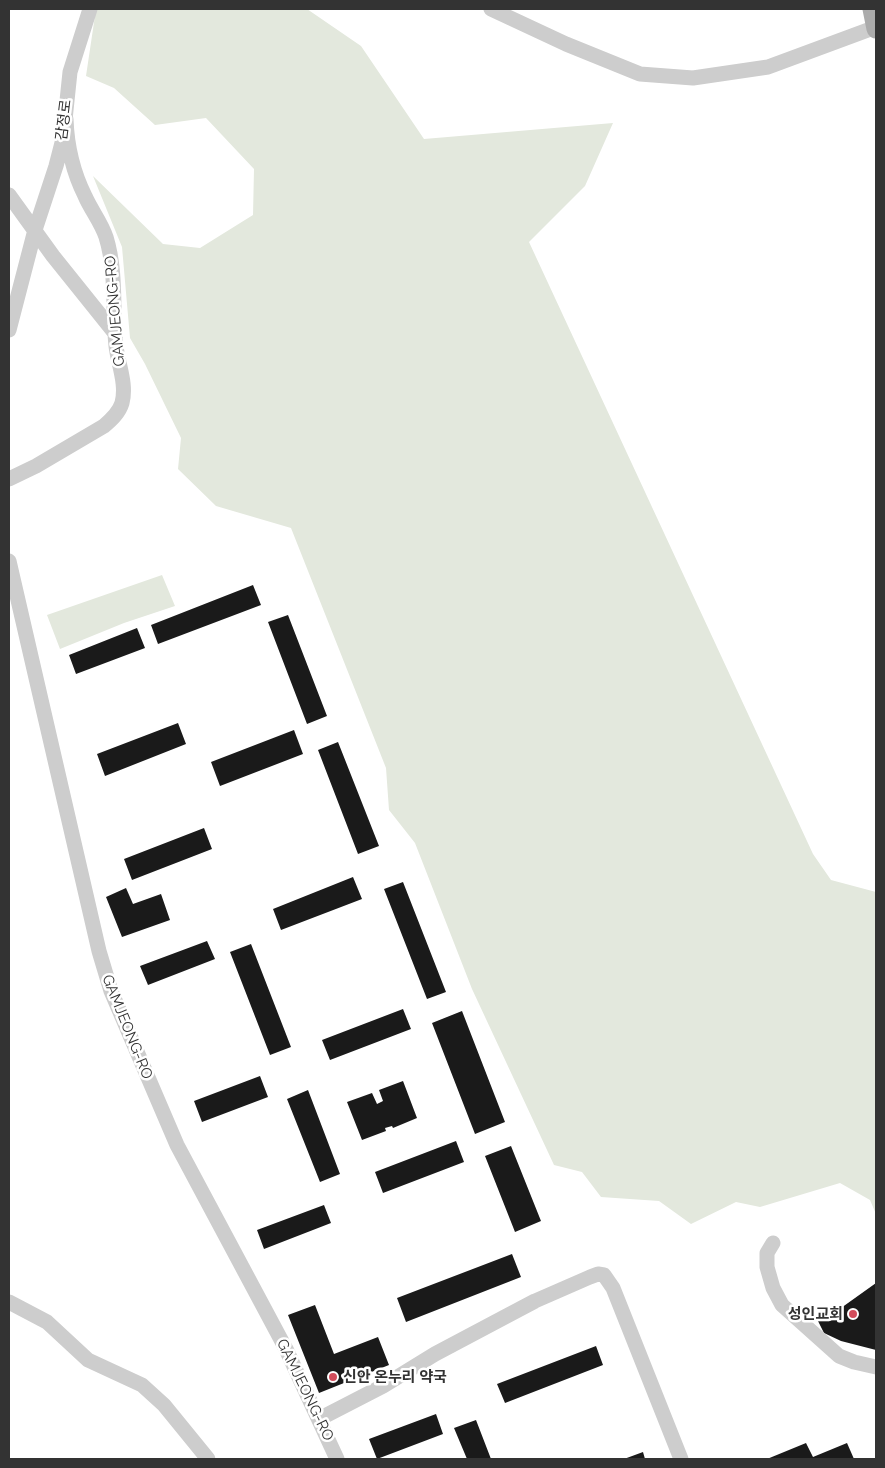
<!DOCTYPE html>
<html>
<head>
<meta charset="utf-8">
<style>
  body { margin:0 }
  #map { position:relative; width:885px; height:1468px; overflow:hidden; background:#fff; font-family:Raleway,sans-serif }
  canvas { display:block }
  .frame { position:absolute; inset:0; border:10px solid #333; pointer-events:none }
</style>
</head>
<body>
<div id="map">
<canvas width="885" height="1468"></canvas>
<div class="frame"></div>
</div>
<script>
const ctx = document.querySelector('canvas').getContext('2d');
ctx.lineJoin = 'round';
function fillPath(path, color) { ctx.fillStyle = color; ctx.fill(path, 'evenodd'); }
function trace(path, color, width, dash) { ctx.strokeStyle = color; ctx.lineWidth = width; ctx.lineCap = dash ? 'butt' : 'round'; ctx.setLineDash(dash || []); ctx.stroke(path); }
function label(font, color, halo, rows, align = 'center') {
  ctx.font = font + ' Raleway,"Noto Sans KR",sans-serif'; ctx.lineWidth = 5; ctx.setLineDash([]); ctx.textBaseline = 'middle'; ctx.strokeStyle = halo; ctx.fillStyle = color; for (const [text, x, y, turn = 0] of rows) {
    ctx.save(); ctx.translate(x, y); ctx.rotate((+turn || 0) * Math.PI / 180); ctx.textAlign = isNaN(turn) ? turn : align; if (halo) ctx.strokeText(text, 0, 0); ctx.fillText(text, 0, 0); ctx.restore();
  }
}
fillPath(new Path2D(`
  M96 9H307L361 46 424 139 613 123 585 186 529 242 813 854 831 880 876 892V1214L870 1200 840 1183 760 1207 736 1202 691 1224 659 1201 601 1197 582 1172 554 1165 472 989 415 843 389 810 386 768 291 528 216 506 178 469 181 438 145 364 130 338 122 247 93 176 163 244 200 248 253 215 254 169 206 118 155 125 114 88 86 76Z
  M162 575 175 606 124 623 60 649 47 615Z`), '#e3e8dd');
fillPath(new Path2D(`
  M253 585 261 605 158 644 151 625Z
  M288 615 327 716 307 724 268 622Z
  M137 628 145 648 76 674 69 655Z
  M178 723 186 744 105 776 97 754Z
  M294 730 303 754 220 786 211 762Z
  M338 742 379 846 358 854 318 750Z
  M204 828 212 849 132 880 124 859Z
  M353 877 362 899 281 930 273 909Z
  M403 882 446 992 427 999 384 889Z
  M126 888 133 904 161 894 170 920 122 937 106 897Z
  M207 941 215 959 148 985 140 966Z
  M251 944 291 1047 270 1055 230 952Z
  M403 1009 411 1029 330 1060 322 1040Z
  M462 1011 505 1122 475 1134 432 1023Z
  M260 1076 268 1097 202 1122 194 1101Z
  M403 1081 417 1118 393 1128 392 1126 385 1128 386 1131 362 1140 347 1102 372 1093 377 1104 383 1101 379 1090Z
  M308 1090 340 1174 320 1182 287 1099Z
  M456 1141 464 1162 383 1193 375 1172Z
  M511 1146 541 1221 515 1232 485 1156Z
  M324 1205 331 1223 264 1249 257 1230Z
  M512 1254 521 1277 406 1322 397 1298Z
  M876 1283V1350L841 1341 824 1333 818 1321 841 1308Z
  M315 1305 334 1354 378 1337 389 1365 319 1393 288 1315Z
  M596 1346 603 1365 505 1403 497 1384Z
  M436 1414 443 1434 377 1459 369 1439Z
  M476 1420 491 1459H467L454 1428Z
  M806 1443 813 1457 847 1443 854 1459H767Z
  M643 1452 645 1459H624Z`), '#1a1a1a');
trace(new Path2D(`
  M491 9 566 44 640 74 693 78 768 67 876 27
  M9 195 53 256 114 332
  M9 330 35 230 56 166 63 139 70 72 90 9
  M9 479 36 466 104 426C111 420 119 413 122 403 127 384 118 364 116 346 112 309 117 273 106 237 101 222 91 210 85 196 73 172 67 146 66 119
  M9 561 99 951 111 991 177 1145 286 1349 337 1459
  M773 1243 767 1253V1267L773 1288 782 1305 839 1356 854 1362 876 1367
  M9 1302 47 1322 88 1360 142 1385 164 1405 208 1459
  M319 1419 383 1386 435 1354 501 1319 535 1301 590 1277 598 1274 604 1275 613 1288 681 1459`), '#cdcdcd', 15);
trace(new Path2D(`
  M872 9 876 29`), '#ababab', 19);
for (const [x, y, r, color] of [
  [853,1314,5,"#d24c5b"],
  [333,1377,5,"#d24c5b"]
]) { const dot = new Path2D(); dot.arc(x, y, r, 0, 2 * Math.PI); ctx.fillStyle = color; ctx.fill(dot); trace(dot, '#fff', 2); }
label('15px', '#333', '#fff', [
  ["감정로",64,120,-83],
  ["GAMJEONG-RO",115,311,-95],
  ["GAMJEONG-RO",127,1027,68],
  ["GAMJEONG-RO",305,1390,64]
]);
label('bold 15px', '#333', '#fff', [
  ["성인교회",843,1314],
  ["신안 온누리 약국",343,1377,"left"]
], 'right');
</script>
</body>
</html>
